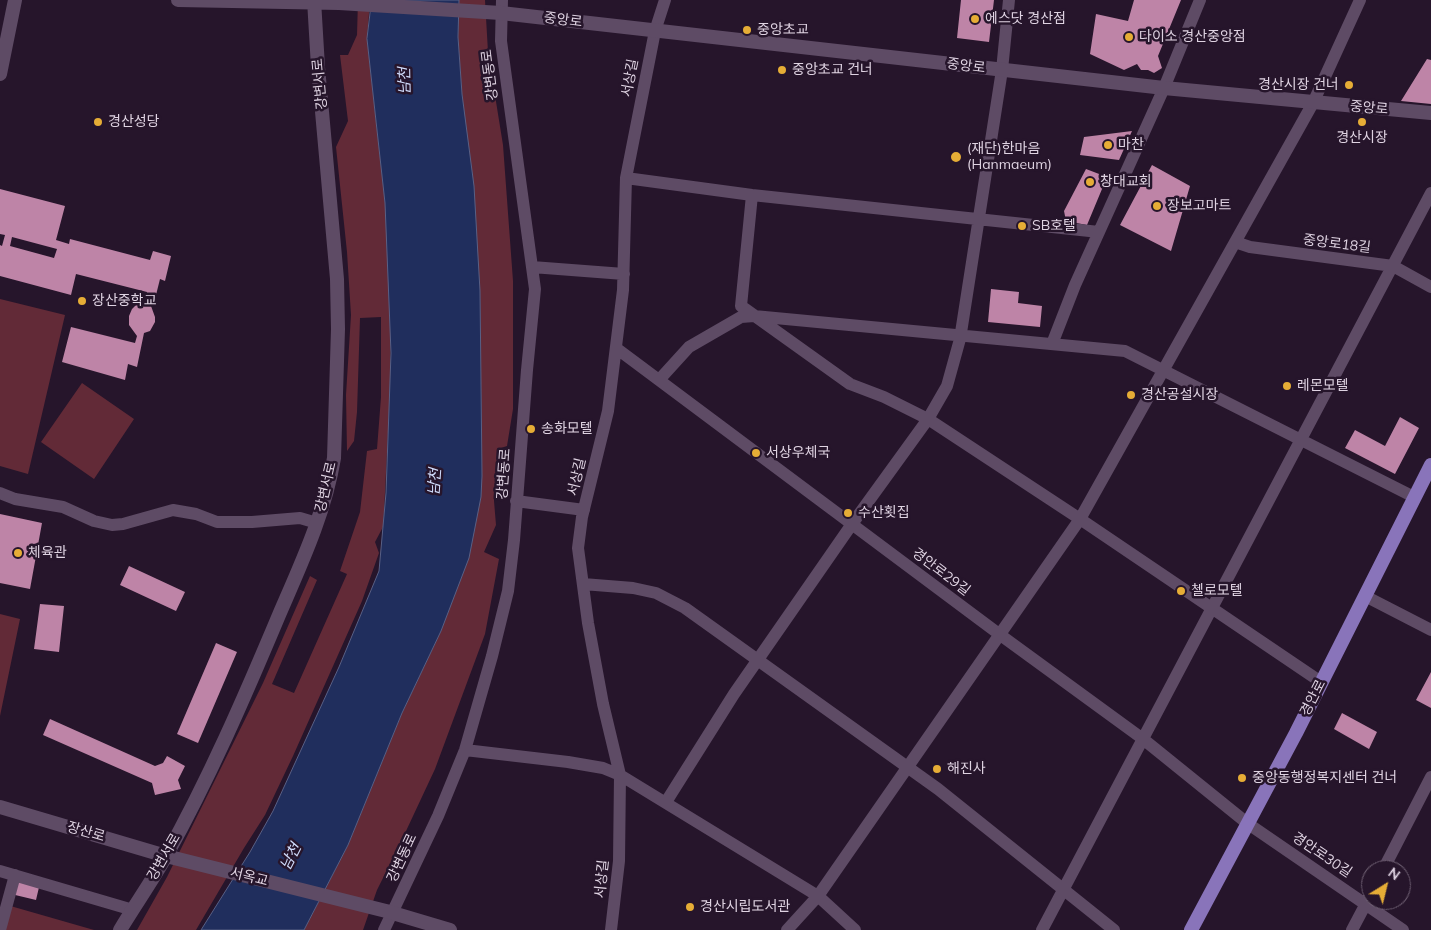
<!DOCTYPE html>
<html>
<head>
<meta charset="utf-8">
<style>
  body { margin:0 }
  #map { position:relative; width:1431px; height:930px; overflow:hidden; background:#26152b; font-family:Mulish,sans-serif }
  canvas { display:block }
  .north { position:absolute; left:1361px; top:860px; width:50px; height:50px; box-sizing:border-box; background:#26152b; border:1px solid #706174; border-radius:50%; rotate:36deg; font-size:14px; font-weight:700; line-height:20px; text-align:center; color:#dfd3e2 }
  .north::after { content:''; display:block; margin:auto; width:18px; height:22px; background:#e6ad36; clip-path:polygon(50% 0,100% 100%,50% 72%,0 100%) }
</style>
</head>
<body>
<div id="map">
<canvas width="1431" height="930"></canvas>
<div class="north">N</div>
</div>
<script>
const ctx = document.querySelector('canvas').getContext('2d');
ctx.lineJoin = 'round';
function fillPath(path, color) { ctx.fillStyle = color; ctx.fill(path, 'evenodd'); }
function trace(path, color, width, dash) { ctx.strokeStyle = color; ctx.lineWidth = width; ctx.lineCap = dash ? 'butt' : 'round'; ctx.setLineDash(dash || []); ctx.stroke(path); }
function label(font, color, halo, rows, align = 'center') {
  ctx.font = font + ' Mulish,"Noto Sans KR",sans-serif'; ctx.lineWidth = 5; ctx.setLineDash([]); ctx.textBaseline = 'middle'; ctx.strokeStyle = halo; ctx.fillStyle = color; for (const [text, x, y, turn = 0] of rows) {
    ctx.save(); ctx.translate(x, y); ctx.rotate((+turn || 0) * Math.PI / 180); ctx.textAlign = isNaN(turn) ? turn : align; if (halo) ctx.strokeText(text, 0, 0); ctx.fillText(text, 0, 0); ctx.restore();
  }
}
fillPath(new Path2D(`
  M358 0H370L367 39 387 220 391 304 390 392 384 512 383 527 375 542 379 553 362 601 293 756 265 815 244 848 196 930H137L167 877 263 683 310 576 317 580 272 684 294 693 347 574 340 571 360 512 367 451 377 449 381 397V317L360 318 357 412 354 441 347 451 346 395 351 315 347 252 336 147 348 121 340 55H348L357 35Z
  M459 0H485L488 52 503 145 513 281V409L507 446 498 449 494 501 496 525 484 552 499 559 485 634 435 769 399 846 377 890 363 930H304L348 845 402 713 441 631 482 476 480 290 462 94 458 37Z
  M0 299 65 315 28 474 0 466Z
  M82 383 134 419 94 479 41 442Z
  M0 614 20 619 0 716Z
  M7 905 94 930H0Z`), '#622a37');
const water = new Path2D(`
  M372 0H459L458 37 462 94 474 186 480 291 482 476 481 497 469 558 441 631 402 713 348 845 304 930H201L250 852 273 811 339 667 379 571 386 493 391 353 385 203 367 39Z`);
fillPath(water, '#202e5d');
trace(water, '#596085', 1);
fillPath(new Path2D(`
  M961 0H994L989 42 957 38Z
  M1134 0H1181L1158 56 1162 68 1154 73 1148 70H1141L1137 64 1124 70 1090 54 1096 14 1128 21Z
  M1427 59 1431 60V104L1401 101Z
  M1132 131 1119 160 1080 155 1084 137Z
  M1152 165 1190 186 1171 251 1120 225Z
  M1086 169 1107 177 1087 225 1066 221 1064 211Z
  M0 189 65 206 56 240 69 244 70 239 150 260 153 251 171 256 165 281 160 279 156 295 153 294 151 306 155 317V322L150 331 144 333 137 367 128 364 125 380 62 362 71 327 135 343 137 336 129 325V316L132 309 137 304 145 302 147 292 76 274 71 295 0 276V245L2 246 5 235 0 234ZM12 237 57 249 54 258 10 246Z
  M991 289 1019 292 1018 303 1042 306 1040 327 988 322Z
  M1400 417 1419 428 1395 474 1345 448 1355 430 1385 446Z
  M0 514 42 523 30 589 0 583Z
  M129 566 185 592 176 611 120 585Z
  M40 604 64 606 59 652 34 649Z
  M216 643 237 652 198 743 177 734Z
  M1431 672V708L1416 700Z
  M1342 713 1377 732 1369 749 1334 729Z
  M50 719 155 766 163 763 167 756 185 766 178 780 181 789 155 795 152 783 43 735Z
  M13 883H40L36 900 11 894Z`), '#be84a7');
trace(new Path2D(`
  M626 178 752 195 1099 232
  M752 195 741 306 850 384 884 397 928 419 1080 519 1321 682
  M1235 242 1250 247 1393 266 1431 287
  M532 267 624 274
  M1052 344 1075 285 1164 88 1200 0
  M616 348 999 634 1143 739 1247 823 1403 930
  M659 380 689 347 741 317 754 316 1125 351 1414 497
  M0 493 15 499 63 507 94 521 112 525 123 524 173 510 196 514 217 522H252L300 518 317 523
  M516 501 584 510
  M583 584 633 588 656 593 685 608 938 789 1114 930
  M1365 596 1431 630
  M465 750 568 762 603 768 620 775 818 896 855 930
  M666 802 734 694 852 524 928 419 947 386 960 339 1002 70 1009 0
  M1383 870 1431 777
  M0 871 133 910
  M0 930 15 875
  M384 930 438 816 465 750 492 656 508 591 514 540 527 370 535 289 501 41 502 0
  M611 930 619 861 620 775 603 704 588 623 578 548 582 517 608 411 623 290 626 178 655 31 665 0
  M787 930 818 896 1080 519 1313 103 1360 0
  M1042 930 1431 193
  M1352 930 1371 894`), '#5e4b65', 12);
trace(new Path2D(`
  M178 0 339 3 501 13 1164 88 1431 113
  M0 74 15 0
  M0 807 166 856 386 911 450 930
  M120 930C135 905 152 881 166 856 209 779 245 696 279 615 301 564 325 513 334 458L338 329 337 279 318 67 314 0`), '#5e4b65', 14);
trace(new Path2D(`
  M1191 930 1296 733 1431 465`), '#8974ba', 14);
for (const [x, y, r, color] of [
  [975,19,5,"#e6ad36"],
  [747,30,5,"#e6ad36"],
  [1129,37,5,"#e6ad36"],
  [782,70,5,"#e6ad36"],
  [1349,85,5,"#e6ad36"],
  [98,122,5,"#e6ad36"],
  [1362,122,5,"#e6ad36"],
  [1108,145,5,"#e6ad36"],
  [956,157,6,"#e6ad36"],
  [1090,182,5,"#e6ad36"],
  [1157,206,5,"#e6ad36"],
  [1022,226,5,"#e6ad36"],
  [82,301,5,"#e6ad36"],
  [1287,386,5,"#e6ad36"],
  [1131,395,5,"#e6ad36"],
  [531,429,5,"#e6ad36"],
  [756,453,5,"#e6ad36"],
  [848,513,5,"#e6ad36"],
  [18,553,5,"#e6ad36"],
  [1181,591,5,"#e6ad36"],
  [937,769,5,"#e6ad36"],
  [1242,778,5,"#e6ad36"],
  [690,907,5,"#e6ad36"]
]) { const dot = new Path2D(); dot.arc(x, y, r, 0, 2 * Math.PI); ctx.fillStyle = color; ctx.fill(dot); trace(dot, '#26152b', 2); }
label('14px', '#dfd3e2', '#26152b', [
  ["에스닷 경산점",985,19],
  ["중앙초교",757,30],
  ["다이소 경산중앙점",1139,37],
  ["중앙초교 건너",792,70],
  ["경산시장 건너",1339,85,"right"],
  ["경산성당",108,122],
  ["경산시장",1362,138,"center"],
  ["마찬",1118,145],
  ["(재단)한마음",967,149],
  ["(Hanmaeum)",967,165],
  ["창대교회",1100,182],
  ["장보고마트",1167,206],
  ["SB호텔",1032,226],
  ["장산중학교",92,301],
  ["레몬모텔",1297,386],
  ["경산공설시장",1141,395],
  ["송화모텔",541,429],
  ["서상우체국",766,453],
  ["수산횟집",858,513],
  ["체육관",28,553],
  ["첼로모텔",1191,591],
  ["해진사",947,769],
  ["중앙동행정복지센터 건너",1252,778],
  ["경산시립도서관",700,907]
], 'left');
label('14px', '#dfd3e2', '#26152b', [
  ["중앙로",563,20,7],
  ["중앙로",966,66,7],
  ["강변동로",490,75,-97],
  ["서상길",630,78,-79],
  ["강변서로",320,84,-95],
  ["중앙로",1369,108,5],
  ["중앙로18길",1337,244,7],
  ["강변동로",504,474,-86],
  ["서상길",577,477,-77],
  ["강변서로",326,487,-77],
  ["경안로29길",941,572,37],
  ["경안로",1313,698,-63],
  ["장산로",86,832,16],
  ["경안로30길",1322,855,34],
  ["강변서로",164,857,-60],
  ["강변동로",402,858,-65],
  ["서옥교",249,877,14],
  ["서상길",602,879,-84]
]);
label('italic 15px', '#d0dcfc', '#26152b', [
  ["남천",405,81,-91],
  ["남천",435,482,-86],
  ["남천",291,857,-63]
]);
</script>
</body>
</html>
